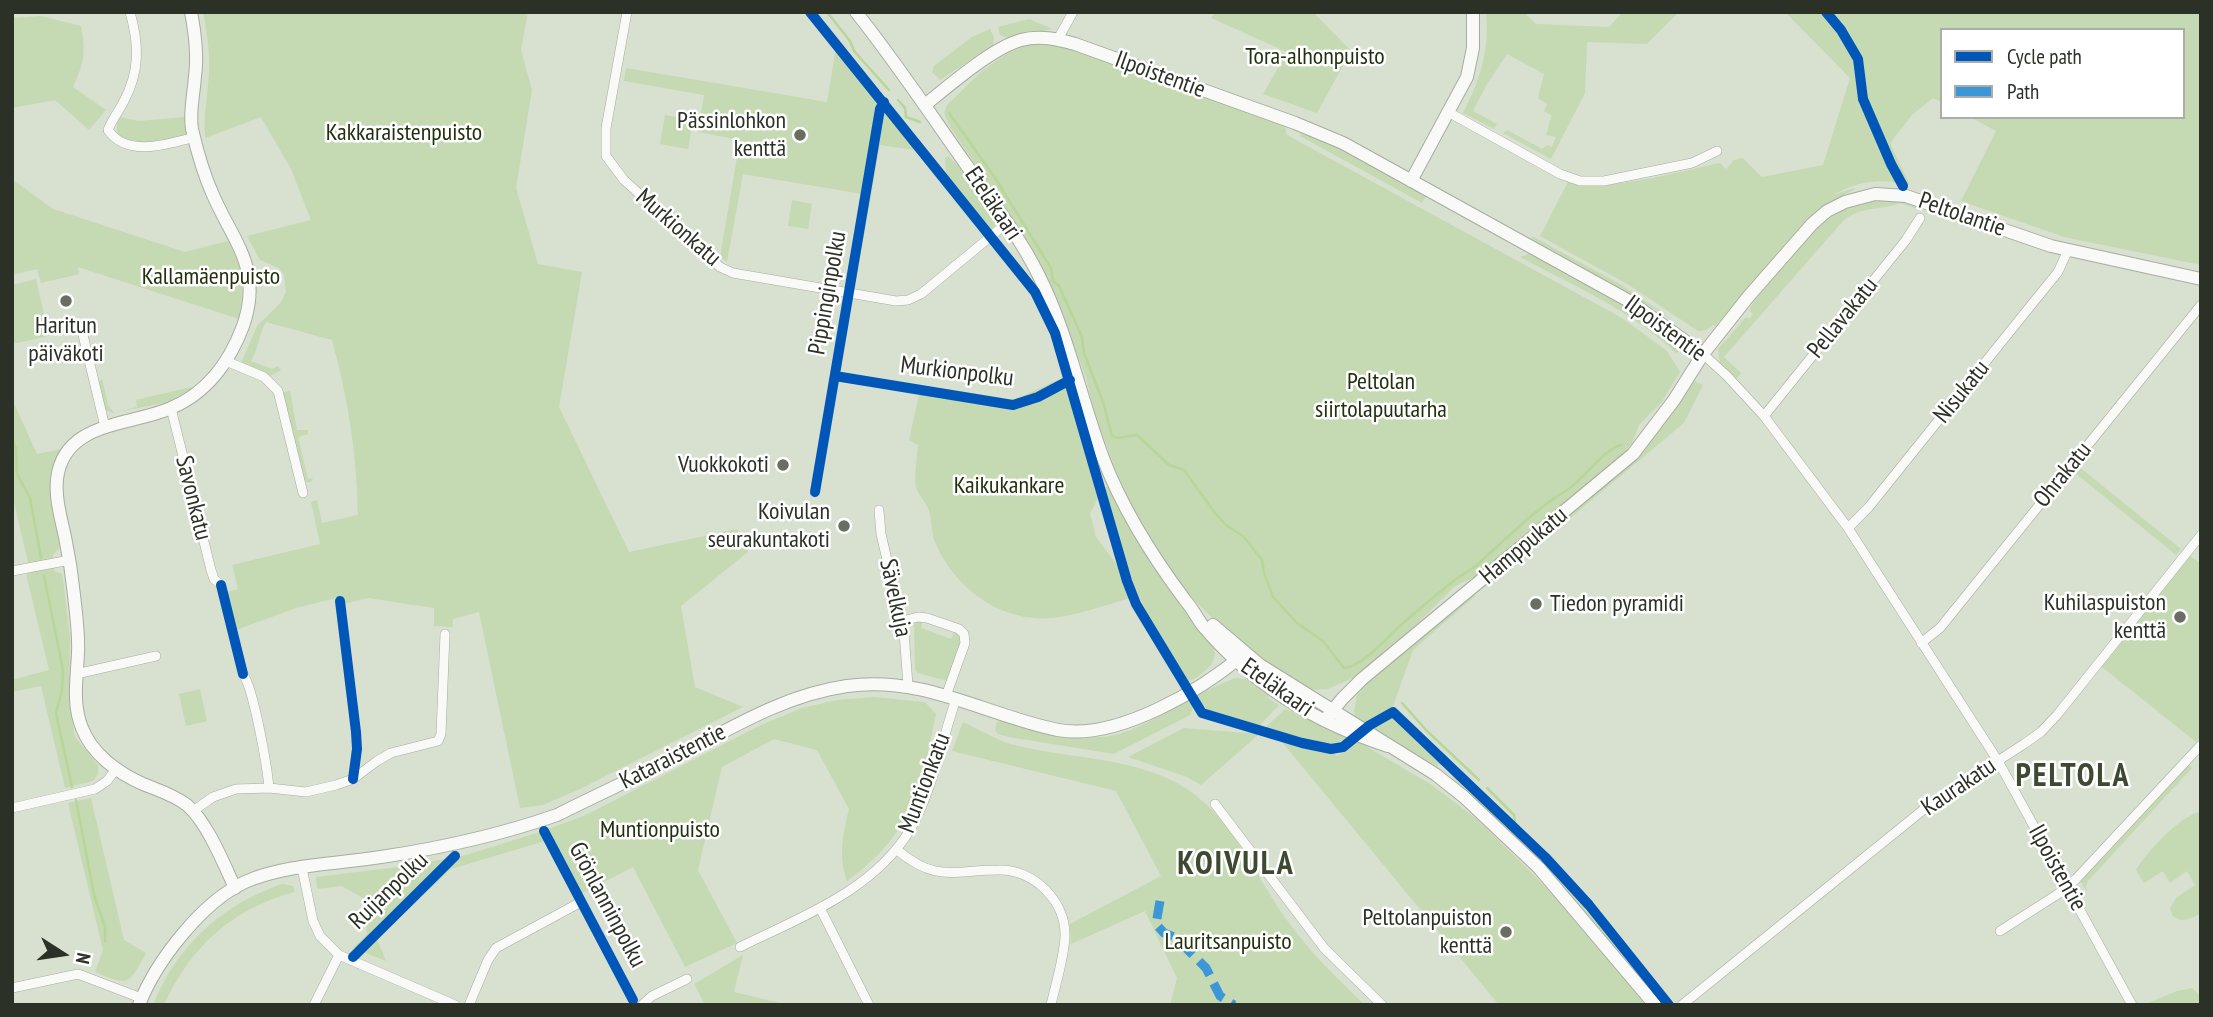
<!DOCTYPE html>
<html>
<head>
<meta charset="utf-8">
<style>
  body { margin:0 }
  #map { position:relative; width:2213px; height:1017px; overflow:hidden; background:#d8e0d0; font-family:"PT Sans Narrow",sans-serif }
  canvas { display:block }
  .frame { position:absolute; inset:0; border:14px solid #2b3126; pointer-events:none }
  .legend { position:absolute; left:1940px; top:28px; width:245px; height:91px; box-sizing:border-box; background:#fff; border:2px solid #aaada8; margin:0; padding:9px 12px; list-style:none; font-size:21px; color:#2b3126 }
  .legend li { display:flex; align-items:center; gap:14px; height:35px }
  .legend b { width:35px; border:2px solid #aaada8 }
  .north { position:absolute; left:28px; top:919px; width:70px; height:70px; -webkit-text-stroke:5px #fff; paint-order:stroke; rotate:102deg; font-size:19px; font-weight:700; line-height:28px; text-align:center; color:#2b3126 }
  .north::after { content:''; display:block; margin:auto; width:24px; height:32px; background:#2b3126; clip-path:polygon(50% 0,100% 100%,50% 72%,0 100%) }
</style>
</head>
<body>
<div id="map">
<canvas width="2213" height="1017"></canvas>
<div class="frame"></div>
<ul class="legend">
<li><b style="height:9px;background:#0057b8"></b>Cycle path</li>
<li><b style="height:9px;background:#3c97d6"></b>Path</li>
</ul>
<div class="north">N</div>
</div>
<script>
const ctx = document.querySelector('canvas').getContext('2d');
ctx.lineJoin = 'round';
function fillPath(path, color) { ctx.fillStyle = color; ctx.fill(path, 'evenodd'); }
function trace(path, color, width, dash) { ctx.strokeStyle = color; ctx.lineWidth = width; ctx.lineCap = dash ? 'butt' : 'round'; ctx.setLineDash(dash || []); ctx.stroke(path); }
function label(font, color, halo, rows, align = 'center') {
  ctx.font = font + ' "PT Sans Narrow",sans-serif'; ctx.lineWidth = 5; ctx.setLineDash([]); ctx.textBaseline = 'middle'; ctx.strokeStyle = halo; ctx.fillStyle = color; for (const [text, x, y, turn = 0] of rows) {
    ctx.save(); ctx.translate(x, y); ctx.rotate((+turn || 0) * Math.PI / 180); ctx.textAlign = isNaN(turn) ? turn : align; if (halo) ctx.strokeText(text, 0, 0); ctx.fillText(text, 0, 0); ctx.restore();
  }
}
fillPath(new Path2D(`
  M203 12H528L521 50 532 90 516 188 538 264 582 272 559 407 629 552 737 529 748 552 681 606 695 687 743 707 580 789 543 805 520 808 479 612 453 619V627L434 626V608L368 598 344 604 336 598 296 608 236 630 227 592 238 589 232 565 320 544 311 502 317 500 322 523 358 515C357 455 348 398 332 340L266 322C259 333 259 348 251 361L272 369 278 366 281 370 270 376 241 363 257 326 281 302 286 292 284 275 279 268 260 260 247 236 311 220 291 169 261 117 205 138C203 115 208 95 209 72 210 52 207 32 203 12Z
  M1215 12H1313L1351 51 1317 113 1263 94 1287 52 1211 18Z
  M1486 12H1524L1536 24 1609 27 1623 12H1679L1647 44 1587 42 1585 93 1551 159 1503 133 1507 130 1542 149 1547 145 1552 147 1556 137 1546 135C1549 128 1548 123 1552 116L1544 111 1547 104 1538 98 1544 74 1507 54 1487 84 1473 111 1497 124 1494 129 1463 113C1480 80 1490 50 1486 12Z
  M1785 12H2201V265L2064 237 1961 201 1996 131 1970 117H2183V30H1942V102L1933 98 1912 115 1890 143 1910 185C1882 178 1859 180 1833 195L1854 188 1855 189 1826 205 1814 215 1715 326 1713 325 1706 330 1698 331 1629 285 1540 236 1568 182C1604 193 1681 171 1720 163L1726 169 1734 160 1743 158 1762 177 1823 165 1850 78Z
  M41 16 81 26C86 53 84 63 73 87L106 110 89 130 55 100 12 108V18Z
  M1029 19 1053 29 1008 38 1000 35 998 27Z
  M990 29 994 37 993 45 940 80 932 72 934 66 972 37Z
  M1041 43 1058 45 1285 126 1287 135 1622 318 1667 351 1680 372 1661 403 1639 425 1632 443 1618 459 1505 553 1474 577 1454 587 1408 633 1355 677 1328 689 1308 690 1275 671 1221 626 1189 595 1167 567 1134 510 1115 468 1095 416 1086 377 1060 310 1019 231 949 125 944 113 947 105 983 70 1008 53 1020 46Z
  M836 48 921 151 880 145 855 286 848 285 863 194 743 174 727 262 720 257 740 140 698 132 704 95 624 81 626 68 827 102Z
  M665 115 693 120 688 149 660 144Z
  M120 117 138 121 185 117 187 133 185 136C163 141 137 149 117 133V122Z
  M1301 133 1323 140 1356 157 1427 195 1422 203 1300 136Z
  M948 156 959 166 995 215 996 224 990 231 946 176 945 158Z
  M12 179 53 209 185 252 228 241C245 272 244 285 239 319L78 267 79 274 41 283 37 269 12 275Z
  M1886 199 1899 200 1924 207 1921 210 1900 203C1880 211 1863 205 1843 221L1724 357 1741 373 1736 379 1720 364 1718 349 1746 317 1749 319 1753 314 1749 310C1759 292 1773 277 1786 262 1817 226 1836 204 1886 199Z
  M792 200 812 204 808 229 788 226Z
  M1532 236 1620 284 1672 319 1532 239Z
  M1531 253 1589 285 1637 314 1679 351 1676 353C1633 311 1572 285 1520 257Z
  M36 279 49 336 12 344V285Z
  M1067 376 1065 386 1070 392 1096 487 1098 498 1090 514 1096 537 1120 569 1130 598C1105 605 1079 615 1053 618 1001 623 954 588 935 542 931 532 932 521 929 511 927 502 918 496 916 487 914 475 917 458 918 445L909 440 921 386 1011 401Z
  M102 379 108 405 114 413 137 407 136 400 191 387 192 389 168 402 113 413 105 410 98 383Z
  M1694 381 1703 385 1684 423 1539 544H1534L1643 451Z
  M290 391 297 430H308V434L298 437 308 479 313 478 311 482H305L282 393Z
  M12 399 37 454 62 449C43 478 52 508 59 540V548L53 555 54 571 62 574 63 579 70 639 69 703 75 737 98 765V774L93 781 65 788 41 686 12 692V680L49 670 27 578 28 562 12 494Z
  M2078 466 2181 549 2176 555 2074 472Z
  M1104 487H1109L1131 531 1162 580 1213 644C1220 665 1203 673 1187 683L1138 602Z
  M2190 556 2201 564V736L2196 742 2102 667Z
  M1474 594 1475 596 1413 650 1393 706 1389 712 1365 726 1356 720 1354 711 1357 695 1369 681 1385 665Z
  M922 621 921 628 951 639 954 632 959 635 961 643 948 681 918 673 915 669 914 625 915 623Z
  M1235 678 1252 680 1269 696 1268 698 1279 705 1257 728C1233 720 1208 719 1196 695Z
  M200 689 207 721 186 726 179 694Z
  M874 697 925 702 936 714C921 789 913 833 847 881 838 856 843 834 849 809L817 750 774 739 722 767 698 870 737 943 685 967 633 867 575 897 545 841 451 869 377 939 386 961 353 948 367 934 363 898 342 886 317 889 316 877 407 866 466 855 540 832 586 815 761 725 802 708 837 700Z
  M1189 698 1194 705 1190 715 1114 754 1009 737 998 734 995 730 997 722 1002 720C1037 728 1075 742 1110 736 1138 731 1165 712 1189 698Z
  M1285 709 1290 711 1291 709 1350 736C1326 753 1290 736 1264 729Z
  M1390 717 1398 719 1445 763 1443 766 1439 764 1437 766 1371 729 1384 719Z
  M963 722C978 729 995 739 1011 744 1065 759 1127 756 1177 783 1230 811 1255 877 1289 923 1311 953 1338 980 1365 1005H1170L1177 978 1145 911 1071 944 1070 924 1161 876 1116 791 952 751Z
  M1184 728 1259 734 1201 785 1187 777 1128 757Z
  M1357 741 1432 785 1478 820 1560 901 1646 1005H1499L1282 742 1332 752 1337 756Z
  M2201 751 2189 765 2192 768 2088 881 2086 886 2087 892 2081 882 2084 877Z
  M1449 766 1544 860 1641 972 1618 951 1564 889 1452 777 1453 775 1446 769Z
  M91 798 124 940 146 953C128 986 129 986 95 972L103 950 68 803Z
  M2201 812V913C2191 919 2182 924 2172 915L2170 908 2176 898 2195 885 2187 871 2170 883 2163 871 2144 883 2136 870C2146 853 2181 814 2201 812Z
  M282 884 293 886 295 892C233 908 190 947 164 1005H153C177 945 222 905 282 884Z
  M743 955 734 992 788 1005H705L694 984Z
  M2192 988 2201 997V1005L2148 1003 2177 991Z`), '#c5d9b2');
trace(new Path2D(`
  M827 12 850 41 854 51 889 90
  M898 100 905 108 906 117 920 122
  M949 113 993 175 1051 268 1053 281 1059 286 1082 337 1084 353 1104 405 1112 436 1118 438 1137 435 1169 465 1184 470 1215 513 1227 526 1243 536 1262 560 1264 573 1273 597 1297 623 1323 641 1344 668C1362 667 1389 636 1402 624 1418 610 1435 596 1452 582 1460 576 1470 571 1478 564 1504 541 1535 509 1564 492 1582 482 1602 450 1621 445
  M12 441 16 448 17 474 30 498 41 558
  M44 576 63 670 62 690 56 713 72 787
  M1402 703 1427 731 1479 780
  M1487 788 1514 815 1515 822
  M76 800 94 895 105 927V941`), '#b7d697', 2.5);
const street = new Path2D(`
  M130 12C139 44 140 71 124 101 119 111 112 120 108 130 127 158 168 144 195 137
  M627 12 606 128V156L624 180 720 267 733 273 896 301 908 300 921 294 1007 223
  M1058 39 1073 12
  M1448 112 1560 174 1580 181H1604L1692 163 1717 151
  M83 335 105 427
  M1703 354 1727 376 1764 416 1848 528 1998 761 2132 1005
  M226 361 264 377 278 391 303 493
  M171 408 211 570 214 579 221 585
  M1764 416 1906 240 1920 218
  M879 510 881 534 904 633 908 685
  M1848 528 1868 508 2032 304 2058 272 2068 250
  M12 571 70 560
  M902 621 918 617 927 618 959 629 964 634 965 643 946 696
  M1921 643 1940 628 2201 305
  M76 674 156 656
  M243 674C254 690 267 766 269 788
  M1215 804 1324 948 1382 1005
  M12 808 95 789 107 781 116 769
  M193 811 213 797 236 789 269 788 306 792 336 785 353 779 377 761 391 753 438 741 441 734 445 634
  M897 850C937 883 953 870 999 870 1033 869 1066 901 1065 936 1064 959 1056 982 1051 1005
  M302 868 313 921 320 936 339 955 455 1005
  M820 908 869 1005
  M2000 931 2058 894 2076 879 2201 745
  M740 947C801 917 873 891 910 830 932 792 942 740 956 699
  M12 988 78 974 141 998
  M314 1005 339 955
  M469 1005 488 960 496 948 581 902
  M642 1005 652 996 687 979
  M1682 1005 1928 806 2024 744 2041 732 2057 715 2201 535`);
const secondary = new Path2D(`
  M191 12C195 33 198 55 195 76 194 94 189 111 192 129 197 151 204 175 213 195 234 243 263 269 243 326 230 361 207 393 171 408 130 426 64 421 57 479 55 498 61 518 65 537 69 556 72 575 74 595 76 614 79 634 78 653 77 678 72 704 82 728 92 754 118 773 143 784 158 790 174 795 187 805 207 822 224 864 235 888
  M856 12C895 61 929 112 965 163 990 199 1018 234 1038 274 1068 333 1080 397 1103 458 1123 510 1152 556 1185 600 1192 608 1197 618 1203 626 1252 684 1316 723 1388 746
  M926 104C950 85 992 48 1021 40 1040 35 1057 39 1075 44L1295 123 1343 143 1629 301 1703 354
  M1411 181 1467 77 1473 48V12
  M1213 625 1260 665 1435 774 1464 797 1539 868 1655 1005
  M1325 720 1342 699 1362 679 1633 454 1674 400 1703 354 1748 297 1812 224 1827 211 1845 202 1875 194 1906 196 2051 246 2201 279
  M139 1005C156 961 202 902 245 882 286 864 337 864 381 857 441 848 500 835 557 815 595 796 634 778 672 759 728 730 783 695 847 686 924 675 985 715 1058 730 1116 741 1202 690 1245 653`);
trace(street, '#a7ada1', 10);
trace(secondary, '#a7ada1', 14);
trace(street, '#f9faf8', 9);
trace(secondary, '#f9faf8', 12);
trace(new Path2D(`
  M1160 901 1156 924 1164 933 1176 938 1206 968 1220 996 1234 1005`), '#3c97d6', 9, [18, 9]);
trace(new Path2D(`
  M810 12 1035 292 1055 333 1127 581 1136 604 1202 713 1302 743 1331 749 1343 747 1370 725 1393 712 1545 857 1589 905 1669 1005
  M1826 12 1841 30 1858 59 1863 99 1891 164 1903 186
  M835 376 1013 405 1038 397 1070 380
  M815 492 880 109 884 102
  M221 585 243 674
  M340 601 356 732 357 749 353 779
  M544 831 633 1000
  M353 957 455 856`), '#0057b8', 10);
for (const [x, y, r, color] of [
  [800,135,7,"#686e62"],
  [66,301,7,"#686e62"],
  [783,465,7,"#686e62"],
  [844,526,7,"#686e62"],
  [1536,604,7,"#686e62"],
  [2180,617,7,"#686e62"],
  [1506,932,7,"#686e62"]
]) { const dot = new Path2D(); dot.arc(x, y, r, 0, 2 * Math.PI); ctx.fillStyle = color; ctx.fill(dot); trace(dot, '#fff', 2.5); }
label('24px', '#21310e', '#fff', [
  ["Tora-alhonpuisto",1315,57],
  ["Kakkaraistenpuisto",404,133],
  ["Kallamäenpuisto",211,277],
  ["Peltolan",1381,382],
  ["siirtolapuutarha",1381,410],
  ["Kaikukankare",1009,486],
  ["Muntionpuisto",660,830],
  ["Lauritsanpuisto",1228,942]
]);
label('24px', '#2b3126', '#fff', [
  ["Ilpoistentie",1160,75,20],
  ["Eteläkaari",993,204,56],
  ["Peltolantie",1962,215,19],
  ["Murkionkatu",678,228,41],
  ["Pippinginpolku",828,293,-80],
  ["Pellavakatu",1843,318,-51],
  ["Ilpoistentie",1665,329,36],
  ["Murkionpolku",957,372,7],
  ["Nisukatu",1962,392,-51],
  ["Ohrakatu",2063,475,-51],
  ["Savonkatu",193,498,76],
  ["Hamppukatu",1524,546,-40],
  ["Sävelkuja",895,598,78],
  ["Eteläkaari",1277,688,35],
  ["Kataraistentie",673,757,-27],
  ["Muntionkatu",925,783,-69],
  ["Kaurakatu",1959,787,-34],
  ["Ilpoistentie",2057,868,61],
  ["Ruijanpolku",389,891,-44],
  ["Grönlanninpolku",607,905,62]
]);
label('24px', '#2b3126', '#fff', [
  ["Pässinlohkon",786,121],
  ["kenttä",786,149],
  ["Haritun",66,326,"center"],
  ["päiväkoti",66,354,"center"],
  ["Vuokkokoti",769,465],
  ["Koivulan",830,512],
  ["seurakuntakoti",830,540],
  ["Kuhilaspuiston",2166,603],
  ["kenttä",2166,631],
  ["Tiedon pyramidi",1550,604,"left"],
  ["Peltolanpuiston",1492,918],
  ["kenttä",1492,946]
], 'right');
ctx.letterSpacing = '2px';
label('bold 32px', '#3d4931', '#fff', [
  ["PELTOLA",2073,777],
  ["KOIVULA",1236,865]
]);
ctx.letterSpacing = '0px';
</script>
</body>
</html>
